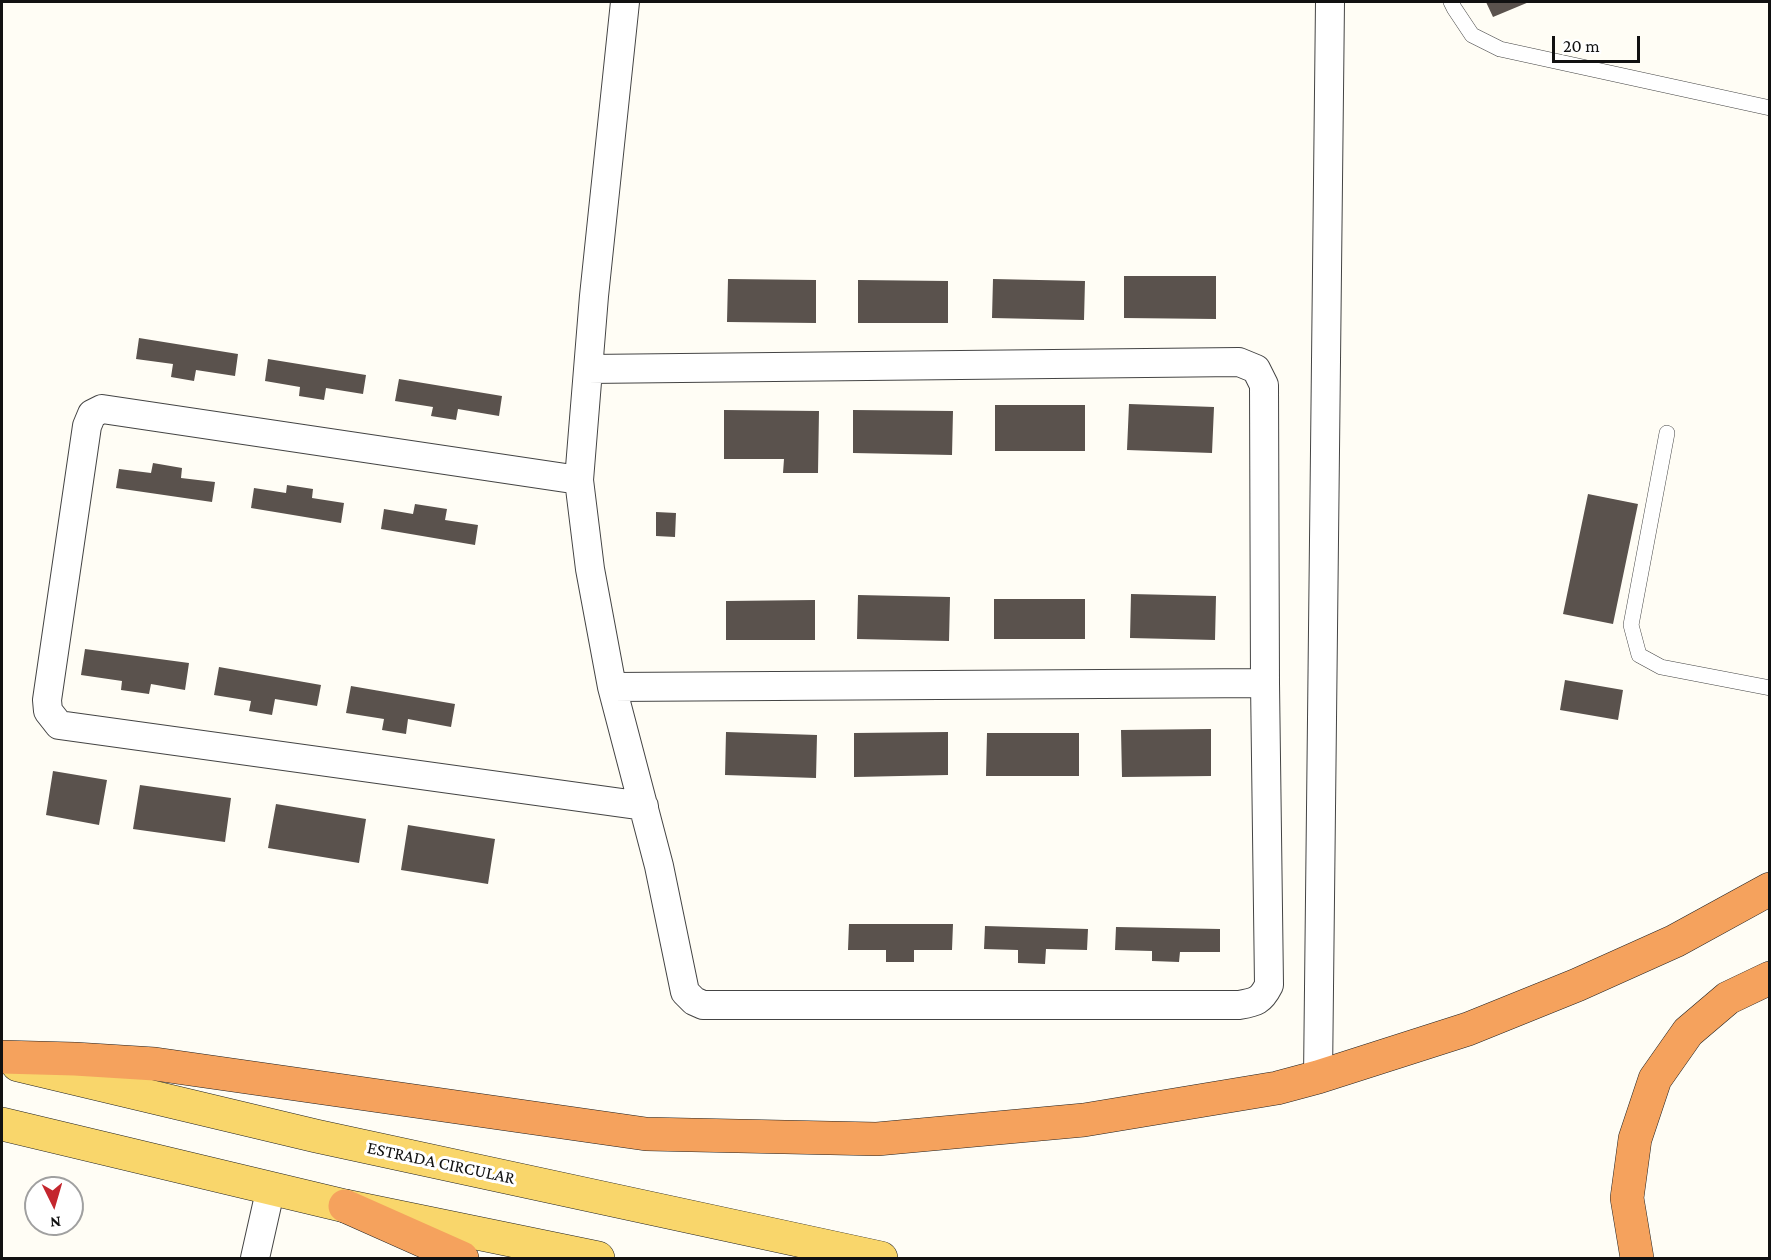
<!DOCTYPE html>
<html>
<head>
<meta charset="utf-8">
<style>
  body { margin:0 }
  #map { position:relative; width:1771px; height:1260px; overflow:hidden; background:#fffdf5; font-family:"Crimson Pro",serif }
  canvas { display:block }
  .frame { position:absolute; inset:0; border:3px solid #111; pointer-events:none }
  .north { position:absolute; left:24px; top:1176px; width:60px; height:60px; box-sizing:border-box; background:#fff; border:2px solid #a0a0a0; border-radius:50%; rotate:175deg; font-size:16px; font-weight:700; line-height:24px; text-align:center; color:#111 }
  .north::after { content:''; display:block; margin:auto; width:21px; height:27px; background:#c4262e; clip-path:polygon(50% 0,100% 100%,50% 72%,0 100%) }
  .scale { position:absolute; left:1552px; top:36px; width:88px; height:27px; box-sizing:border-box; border:3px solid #111; border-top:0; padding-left:8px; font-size:18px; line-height:21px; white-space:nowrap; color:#111; -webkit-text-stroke:4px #fff; paint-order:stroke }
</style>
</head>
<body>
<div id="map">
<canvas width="1771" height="1260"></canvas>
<div class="frame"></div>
<div class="north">N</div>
<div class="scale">20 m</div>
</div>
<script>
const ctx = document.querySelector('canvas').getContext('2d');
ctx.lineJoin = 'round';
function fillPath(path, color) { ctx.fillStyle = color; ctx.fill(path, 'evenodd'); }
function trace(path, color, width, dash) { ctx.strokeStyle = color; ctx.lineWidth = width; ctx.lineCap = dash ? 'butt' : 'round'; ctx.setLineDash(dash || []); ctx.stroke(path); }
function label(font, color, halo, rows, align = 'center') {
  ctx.font = font + ' "Crimson Pro",serif'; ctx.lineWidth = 6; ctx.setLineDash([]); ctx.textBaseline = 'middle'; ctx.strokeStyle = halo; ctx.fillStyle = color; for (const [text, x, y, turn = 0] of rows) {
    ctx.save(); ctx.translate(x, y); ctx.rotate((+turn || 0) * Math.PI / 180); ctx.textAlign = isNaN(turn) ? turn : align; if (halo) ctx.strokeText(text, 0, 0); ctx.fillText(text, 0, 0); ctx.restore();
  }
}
fillPath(new Path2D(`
  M1486 2H1529L1493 17Z
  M1124 276H1216V319L1124 318Z
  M728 279 816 280V323L727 322Z
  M993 279 1085 281 1084 320 992 318Z
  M858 280 948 281V323H858Z
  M139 338 238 354 235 376 196 370 194 381 171 377 173 364 136 359Z
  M268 359 366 375 363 394 326 388 324 400 299 396 300 387 265 381Z
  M399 379 502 396 499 416 458 409 456 420 431 416 433 407 395 401Z
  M1129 404 1214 407 1212 453 1127 450Z
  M995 405H1085V451H995Z
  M724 410 819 411 818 473H783L784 459H724Z
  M853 410 953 411 952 455 853 453Z
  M153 463 182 468 181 478 215 482 212 502 116 488 119 469 151 473Z
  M287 485 313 489 312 498 344 503 341 523 251 508 254 488 286 493Z
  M1588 494 1638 504 1613 624 1563 614Z
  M415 504 447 509 445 520 478 525 475 545 381 529 384 509 413 514Z
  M656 512 676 513 675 537 656 536Z
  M1131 594 1216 596 1215 640 1130 638Z
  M858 595 950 597 949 641 857 639Z
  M994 599H1085V639H994Z
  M815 600V640H726V601Z
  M85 649 189 663 185 690 151 684 149 694 121 690 122 681 81 675Z
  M219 667 321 685 317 706 275 699 272 715 249 711 251 701 214 695Z
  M1565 680 1623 690 1618 720 1560 710Z
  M351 686 455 704 451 727 408 719 406 734 382 730 384 719 346 713Z
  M1211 729V776L1122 777 1121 730Z
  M726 732 817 735 816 778 725 775Z
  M948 732V775L854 777V733Z
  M987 733H1079V776H986Z
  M53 771 107 780 99 825 46 815Z
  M140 785 231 798 225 842 133 829Z
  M276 804 366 819 359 863 268 848Z
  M408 825 495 839 488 884 401 870Z
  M849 924H953L952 950H914V962H886V950H848Z
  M985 926 1088 929 1087 950 1046 949 1045 964 1018 963V950L984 949Z
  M1116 927 1220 929V952H1180L1179 962 1152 961V951L1115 950Z`), '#5a524d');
const lane = new Path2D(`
  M1451 2 1454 8 1472 35 1500 49 1770 108
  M1667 433 1631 625 1639 655 1661 667 1770 688`);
const street = new Path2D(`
  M588 369 1239 362 1256 369 1264 385 1265 683 1269 985C1261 1001 1256 1002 1239 1005H703L694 1001 685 992 659 866 612 687 590 569 579 480 594 296 625 2
  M579 480 102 409 92 414 87 426 47 700 48 711 59 725 644 806
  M612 687 1265 683
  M1318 1077 1330 2
  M255 1258 271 1187`);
const primary = new Path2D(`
  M18 1065 316 1136 881 1258
  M2 1124 345 1206 598 1258`);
const highway = new Path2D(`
  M2 1057 75 1059 155 1064 646 1134 877 1139 1084 1120 1277 1088 1318 1077 1468 1029 1577 985 1675 941 1770 889
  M345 1206 462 1258
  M1637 1258 1627 1198 1635 1139 1655 1079 1688 1032 1728 998 1770 978`);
trace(lane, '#444', 16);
trace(street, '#444', 30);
trace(primary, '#222', 34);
trace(highway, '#222', 34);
trace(lane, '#fff', 15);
trace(street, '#fff', 28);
trace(primary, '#f9d66b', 33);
trace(highway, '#f5a25d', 33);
label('18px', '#111', '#fff', [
  ["ESTRADA CIRCULAR",441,1163,12]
]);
</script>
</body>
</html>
